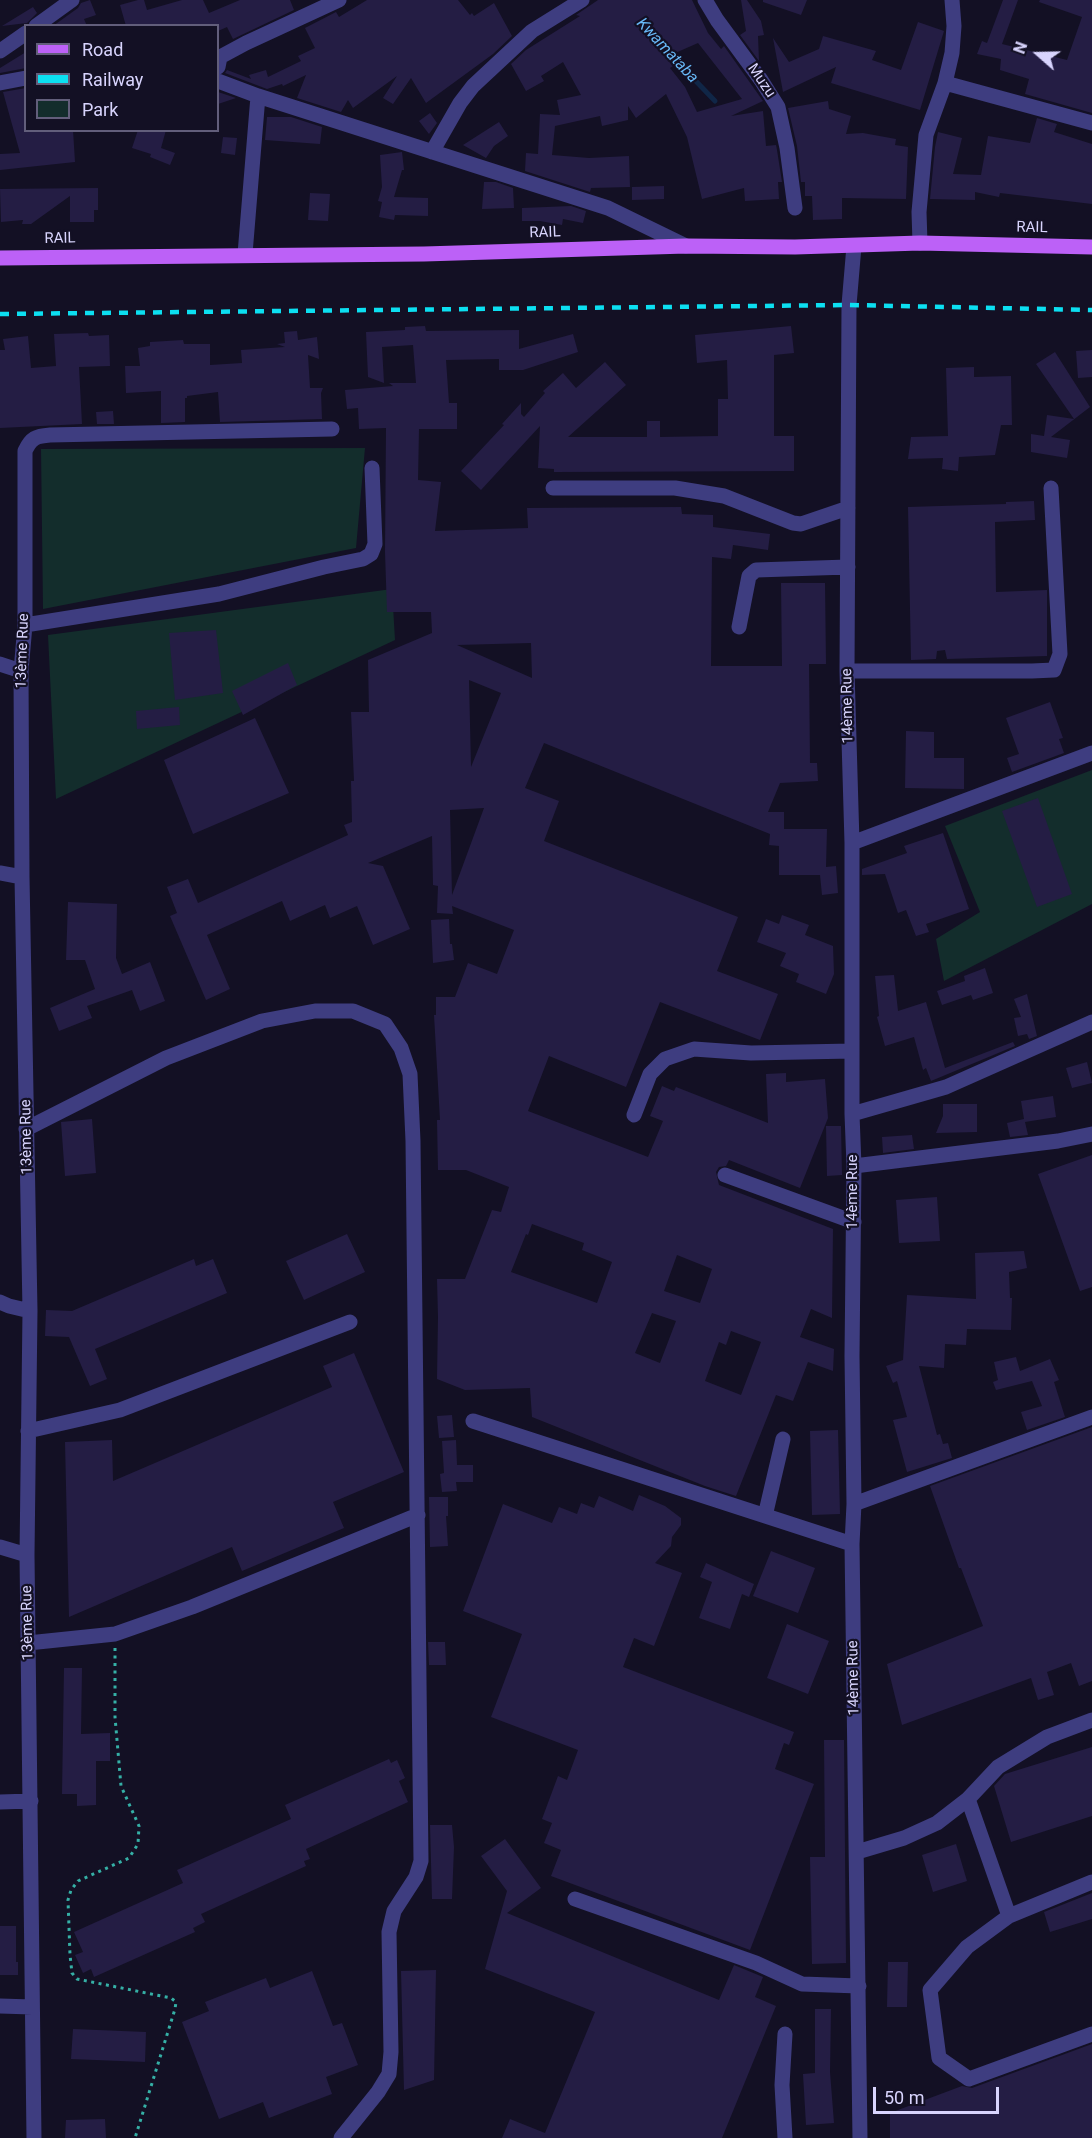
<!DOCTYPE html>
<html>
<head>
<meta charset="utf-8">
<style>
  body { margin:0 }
  #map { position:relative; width:1092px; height:2138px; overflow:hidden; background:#131024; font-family:Roboto,sans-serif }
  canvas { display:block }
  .legend { position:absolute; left:24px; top:24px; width:195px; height:108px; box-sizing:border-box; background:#131024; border:2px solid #625e7b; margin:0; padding:8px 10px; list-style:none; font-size:18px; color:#d8d4fd }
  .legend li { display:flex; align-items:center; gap:12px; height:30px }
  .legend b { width:30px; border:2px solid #625e7b }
  .north { position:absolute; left:1008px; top:24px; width:60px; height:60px; -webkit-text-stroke:4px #131024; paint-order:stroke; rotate:290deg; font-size:16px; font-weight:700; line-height:24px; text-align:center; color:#d8d4fd }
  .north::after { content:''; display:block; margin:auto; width:21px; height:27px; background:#d8d4fd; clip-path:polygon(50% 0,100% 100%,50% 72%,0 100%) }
  .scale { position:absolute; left:873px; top:2087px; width:126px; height:27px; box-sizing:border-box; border:3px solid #d8d4fd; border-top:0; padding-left:8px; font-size:18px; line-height:21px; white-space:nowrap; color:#d8d4fd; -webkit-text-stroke:4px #131024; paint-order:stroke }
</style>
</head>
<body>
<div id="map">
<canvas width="1092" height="2138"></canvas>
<ul class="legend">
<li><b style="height:8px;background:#bc61f7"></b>Road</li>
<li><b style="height:8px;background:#0cdff1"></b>Railway</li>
<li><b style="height:16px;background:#132d2c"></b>Park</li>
</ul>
<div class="north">N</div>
<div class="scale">50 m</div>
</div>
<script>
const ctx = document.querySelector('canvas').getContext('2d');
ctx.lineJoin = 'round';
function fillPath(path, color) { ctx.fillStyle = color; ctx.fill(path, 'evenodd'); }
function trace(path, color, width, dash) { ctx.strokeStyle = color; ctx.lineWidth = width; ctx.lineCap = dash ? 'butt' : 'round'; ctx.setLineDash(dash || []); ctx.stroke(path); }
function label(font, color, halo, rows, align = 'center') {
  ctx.font = font + ' Roboto,sans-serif'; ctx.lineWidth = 4.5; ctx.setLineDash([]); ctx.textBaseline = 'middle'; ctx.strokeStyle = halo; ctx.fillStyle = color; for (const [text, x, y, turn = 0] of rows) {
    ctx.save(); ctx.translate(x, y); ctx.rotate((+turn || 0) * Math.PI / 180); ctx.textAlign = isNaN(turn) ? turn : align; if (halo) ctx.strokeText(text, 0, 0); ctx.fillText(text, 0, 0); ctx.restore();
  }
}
fillPath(new Path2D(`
  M365 448 356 548 43 609 41 449Z
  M392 589 395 640 56 799 48 635Z
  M1092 770V904L944 981 936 939 980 912 945 826Z`), '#132d2c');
trace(new Path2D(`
  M666 50 715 101`), '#102647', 5);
fillPath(new Path2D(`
  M90 0 96 15 84 19 87 26H53L78 8 81 3Z
  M138 0H144L147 10 182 0H203L209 13 240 0H290L294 10 233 39 227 27 218 31V26H126L120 5Z
  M367 0H458L470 15 472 13 474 16 494 3 512 36 493 54 426 103 411 78 393 104 383 98 397 76 353 108 348 100 341 112 297 98 306 75 283 86 282 84 267 89 225 73 227 70 251 79 249 75 266 70 268 77 301 61 298 56 315 48 305 28 336 12 339 17Z
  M598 0H692L708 33 721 49 724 46 763 101 731 116 763 111 766 146 776 145 777 150 782 182H778L779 199 745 201 744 188 702 199 687 137 666 94 636 118 628 106V120L602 126 600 116 555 126 552 155 589 158 629 156 630 187 591 188 590 192 525 171 526 153 538 154 540 114 560 115 557 100 581 95 563 62 541 76 544 81 526 91 511 64 526 50 580 16 576 15ZM698 43 742 99 697 112 685 87 670 68 673 66 666 57Z
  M741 0H747L761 21 764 35 758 36 759 61 740 35 746 31Z
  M763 0H807L801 15 763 2Z
  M1003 0H1018L1002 44 1067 60 1082 17 1039 2 1040 0H1092V113L1025 94 1029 79 1000 70 1001 59 977 54 982 41 987 43Z
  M33 7 37 13 27 23 2 26Z
  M918 22 944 31 920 110 831 83 836 67 783 92 773 38 789 62 819 49 823 36 876 51 872 60 901 70Z
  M26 52V68L0 73V68Z
  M26 88V130H73L75 162 0 170V154L20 153 3 92Z
  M218 92 236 98 218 104Z
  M828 101 829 109 851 116 846 134 863 133 896 139 895 145 908 147 906 199 842 198V219L813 220 812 196H805V182H801L797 146 788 108Z
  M430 113 437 123 429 134 419 121Z
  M267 117H291L322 127 320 144 265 140Z
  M1037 118 1057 124 1054 132 1092 144V204L1000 193 999 197 975 192V200L930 199 935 147 938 132 962 138 953 174 981 175 988 136 1030 143Z
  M499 122 508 136 494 146 486 158 463 145Z
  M138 130H166L161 148 175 153 170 165 150 157 151 154 132 148Z
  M223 137 237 138 235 155 221 153Z
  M402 152 404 170H402L394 197 428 198V216L395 215 394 220 379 217 382 202 378 201 382 187 380 155Z
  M484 182H496L513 188 514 208 482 209Z
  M664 186V199L632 200V187Z
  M98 188V210H94V222H70V196L31 224H22L23 220 1 222 0 189Z
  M310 193 330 194 328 221 308 220Z
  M571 206 586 211 583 223 563 219 562 225 540 221H522V208Z
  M425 326 426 331 519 330V349L573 334 578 352 523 370H499V359L446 360 449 403H457V429H419L418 480 441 482 435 531 528 528 527 508 681 507 682 514 713 515V527L770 534 768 550 733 545 731 559 712 557 711 666H782L781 583H825L826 664H809L810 763H817L818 781 780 783 768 812H784V829H827L826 867 836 866 838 893 822 895 820 875H779V846L769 845 770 834 544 743 525 788 559 801 544 841 738 917 717 971 778 994 760 1040 660 1002 626 1087 549 1056 528 1111 648 1157 663 1121 650 1116 662 1086 674 1091 676 1087 768 1123 766 1074 786 1073V1082L825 1079 828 1118 800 1188 729 1160 726 1166 719 1167 716 1172 719 1185 833 1229 832 1318 811 1309 800 1337 834 1349 833 1371 808 1362 793 1401 776 1395 736 1496 705 1486 532 1417 530 1388 465 1390 437 1379 438 1317 437 1279H465L492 1210 501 1212 509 1187 466 1170H438L437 1120H440L434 1015H436V997H455L468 963 497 974 514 930 452 906 453 914 437 913 438 886 433 885 432 836 368 863 383 866 410 929 373 945 357 906 330 918 325 905 290 921 282 901 207 935 230 989 206 1000 170 916 177 913 167 887 188 879 198 903 348 835 344 825 352 822 351 781H354L351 712H369L368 660 432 633 431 612H387L385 552 386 428 359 429 358 408 347 409 345 390 393 386 389 383H416L413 345 382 347 384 383 368 377 366 332 405 330V327ZM531 643 532 678 457 645ZM469 680 501 693 471 767ZM484 808 452 895 450 810ZM532 1224 584 1243 582 1250 612 1262 597 1303 511 1272 526 1234 528 1235ZM677 1255 712 1269 700 1303 664 1291ZM652 1313 676 1321 660 1363 635 1353ZM731 1331 761 1342 741 1395 705 1381 719 1342 726 1345Z
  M791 326 794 353 774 355V436H794V471L554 472V469L538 468 540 426 481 490 461 471 504 425 502 424 521 403V414L524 417 545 393 543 391 563 373 576 388 605 362 626 385 568 437H647V421H660V437L718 436V399H728L727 360 697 363 695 335Z
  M297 331 298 340 317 337 319 359 308 355 310 388H323L321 393 322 419 220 422 218 392 187 396V398H185V422L161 423V391L126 393 125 366H140L138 348 150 346V342L183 340 184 344H210V365L242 363 241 350 285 347 277 344 285 343 284 332Z
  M88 333 89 336 109 335 110 366 79 367 82 424 0 428V350H5L3 339 28 336 31 368 56 366 54 334Z
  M1092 350V377L1078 378 1076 351Z
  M1055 352 1090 407 1051 437 1070 440 1067 458 1031 452V434L1044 436 1047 415 1074 419 1036 364Z
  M974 367V377L1011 376 1012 425H1001L995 455 959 457 958 471 942 469 943 458 908 459 911 437 948 436 946 368Z
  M113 411 114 424H97L96 412Z
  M1034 501 1035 520 995 522 996 592 1047 590V656L947 659 945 650 937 651 936 659 911 660 908 507 1006 504V502Z
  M216 630 223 693 175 700 169 633Z
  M288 663 297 685 243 715 232 691Z
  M1050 702 1063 738 1059 739 1064 753 1012 772 1007 758 1019 754 1006 718Z
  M179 707 180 725 137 729 136 711Z
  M255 718 289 793 193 834 164 760Z
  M906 731 934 732V758H964V789L905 788Z
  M1038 798 1072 894 1037 907 1002 811Z
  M943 833 969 909 926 924 929 932 916 936 906 910 898 913 885 874 862 875V869L907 853 904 846Z
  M68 902 117 904 116 958 122 974 150 962 165 1001 140 1011 132 990 87 1006 92 1018 59 1031 50 1008 95 989 85 960H66Z
  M782 915 809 925 805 935 833 946 834 974 826 994 796 982 799 974 780 966 786 953 757 942 766 919 779 924Z
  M449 919 450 944H452L454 960 433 963 431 920Z
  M985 968 993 993 973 1000 971 995 942 1005 937 991 965 981 964 976Z
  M894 975 898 1011 926 1002 945 1068 1013 1042 1015 1046 931 1081 926 1068 923 1070 914 1037 885 1046 877 1017 879 1016 875 976Z
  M1027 994 1037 1036 1029 1039 1027 1034 1018 1036 1014 1018 1021 1017 1014 999Z
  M1087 1062 1092 1083 1072 1088 1066 1068Z
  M1053 1096 1056 1117 1025 1122 1028 1135 1010 1137 1007 1123 1024 1119 1021 1101Z
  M943 1104H977V1132L936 1133 943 1116Z
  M92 1119 96 1173 65 1176 61 1122Z
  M826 1126H841L842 1175 827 1176Z
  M912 1135 914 1149 883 1153 882 1137Z
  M1092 1155V1287L1080 1291 1038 1174Z
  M937 1197 940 1241 899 1243 896 1200Z
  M347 1234 365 1272 304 1300 286 1261Z
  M1024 1251 1027 1268 1009 1272 1010 1298H1012L1011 1330 967 1329 966 1345 945 1344 944 1368 919 1366 937 1435 940 1434 943 1444 948 1443 952 1458 907 1472 893 1420 907 1417 897 1381 893 1383 886 1366 903 1360 907 1295 976 1299 975 1253Z
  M194 1259 196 1266 213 1259 227 1293 95 1349 107 1379 90 1386 69 1337 45 1336 46 1310 72 1311Z
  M354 1353 404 1472 333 1502 344 1528 242 1571 232 1547 69 1617 65 1442 112 1440 113 1481 332 1387 323 1366Z
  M1016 1357 1020 1371 1050 1359 1059 1380 1054 1382 1065 1417 1027 1430 1021 1412 1042 1406 1032 1381 996 1390 993 1382 998 1380 994 1362Z
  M452 1415 454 1437 439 1438 437 1416Z
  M1092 1427V1681L1079 1686 1071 1663 1047 1672 1054 1695 1038 1700 1031 1678 902 1725 887 1664 983 1626 961 1568H959L930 1486Z
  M838 1430 840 1514 812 1515 810 1431Z
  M456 1440 457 1465H473V1482H456L457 1491 442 1492 440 1474 444 1473 442 1441Z
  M639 1495 665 1506 681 1518V1525L672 1537 671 1546 655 1563 682 1573 654 1646 634 1638 623 1667 794 1732 789 1745 784 1743 775 1769 814 1784 750 1950 551 1876 561 1850 544 1843 552 1823 542 1819 558 1776 567 1780 578 1750 491 1717 522 1634 463 1611 503 1504 552 1523 559 1507 577 1514 581 1503 594 1508 599 1496 633 1511Z
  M429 1497H448V1516H446L448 1546 430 1547Z
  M771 1551 815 1568 798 1613 753 1596Z
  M706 1563 754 1584 749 1597 742 1594 730 1629 699 1618 712 1582 700 1577Z
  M787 1624 829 1641 808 1694 767 1678Z
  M428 1642H445L446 1665H429Z
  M64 1668H82L81 1734 110 1733V1761H96V1805L77 1806V1794H62Z
  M824 1740H844L846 1963 812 1964 810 1857H825Z
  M1092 1747V1816L1011 1842 994 1786 1005 1774Z
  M389 1759 391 1763 397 1760 405 1778 399 1781 408 1802 306 1849 310 1859 304 1861 306 1866 201 1914 205 1922 193 1928 195 1932 94 1977 91 1969 83 1973 75 1955 83 1952 74 1932 183 1883 177 1870 291 1819 285 1805Z
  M430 1825H452L454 1847 452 1899H432Z
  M505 1839 541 1888 507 1913 719 2000 734 1965 763 1977 755 1997 776 2006 722 2138H502L510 2119 545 2133 595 2012 485 1969 507 1891 481 1856Z
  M956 1844 967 1881 933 1892 922 1855Z
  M1092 1893V1919L1050 1932 1044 1912Z
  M0 1926H16V1962H18V1975H0Z
  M888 1962H908L907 2007H887Z
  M436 1970 434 2080 404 2090 401 1971Z
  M312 1971 333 2026 342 2023 358 2065 326 2077 332 2094 269 2118 263 2102 219 2119 182 2022 209 2011 205 2002 266 1978 270 1988Z
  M815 2009H831L830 2072 834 2123 806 2125 803 2074 815 2073Z
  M73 2029 146 2032 145 2062 71 2059Z
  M1092 2044V2138H890V2113L962 2086 972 2088Z
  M105 2119 106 2138H65L66 2120Z`), '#241d44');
trace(new Path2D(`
  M115 1648V1717L121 1786 139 1826 138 1844 129 1858 78 1881 71 1890 68 1900 70 1955 72 1973 77 1979 171 1998 176 2002 175 2009 135 2138`), '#35b0a6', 3, [3, 4.5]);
trace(new Path2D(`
  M705 0 717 20 761 80 778 107 787 148 795 208
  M36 26 72 0
  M0 51 26 33
  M218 67 220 57 246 43 339 0
  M218 81 258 96 608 208 686 246
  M0 83 26 78
  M945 83 1092 123
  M432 152 460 103 473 86 532 31 582 0
  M920 243 919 212 926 135 945 83 952 53 954 26 952 0
  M854 246 849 305 847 671 852 843V1114L854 1166 852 1356 854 1504 852 1544 860 2138
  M245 254 258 96
  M553 488H675L724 496 793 523 801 524 848 508
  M25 625 219 594 324 567 363 559 371 554 375 544 372 468
  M739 627 749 576 756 570 848 567
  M0 664 21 671
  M847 671H1032L1054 670 1060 654 1051 488
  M852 843 1092 753
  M0 873 22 877
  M852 1114 946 1087 1092 1022
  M634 1115 650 1074 665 1059 694 1049 751 1053 852 1051
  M26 1129 166 1058 262 1021 315 1011H353L385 1024 401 1048 410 1074 413 1141 421 1861 416 1877 394 1911 389 1932 391 2052 389 2074 378 2092 341 2138
  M854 1166 1058 1141 1092 1134
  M725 1175 854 1222
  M0 1302 9 1306 30 1311
  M473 1421 852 1544
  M28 1431 120 1410 350 1322
  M854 1504 1092 1417
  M765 1516 783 1439
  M0 1547 27 1555
  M28 1643 115 1634 192 1607 418 1515
  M968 1799 1009 1916 967 1947 930 1990 939 2058 969 2079 1092 2034
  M0 1802 31 1801
  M857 1852 904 1838 937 1823 968 1799 998 1767 1047 1737 1092 1720
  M575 1899 756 1963 802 1984 859 1986
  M1009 1916 1092 1882
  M0 2006 32 2007
  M34 2138 27 1555 30 1311 22 877 21 671 25 625V451C31 438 36 436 50 435L332 429
  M785 2138 782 2085 785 2034`), '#3e3d80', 15);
trace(new Path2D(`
  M0 258 424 254 686 246 795 247 920 243 1092 247`), '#bc61f7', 15);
trace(new Path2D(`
  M0 314 849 305 1092 310`), '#0cdff1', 4.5, [9, 8]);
label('15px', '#d8d4fd', '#131024', [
  ["Muzu",761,81,56],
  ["RAIL",1032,228,1],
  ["RAIL",545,233,-2],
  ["RAIL",60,239,-1],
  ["13ème Rue",23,651,-88],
  ["14ème Rue",848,706,-91],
  ["13ème Rue",27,1137,-91],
  ["14ème Rue",853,1192,-90],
  ["13ème Rue",28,1623,-91],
  ["14ème Rue",854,1678,-91]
]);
label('italic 16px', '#68b8f7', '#131024', [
  ["Kwamataba",667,51,47]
]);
</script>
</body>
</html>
